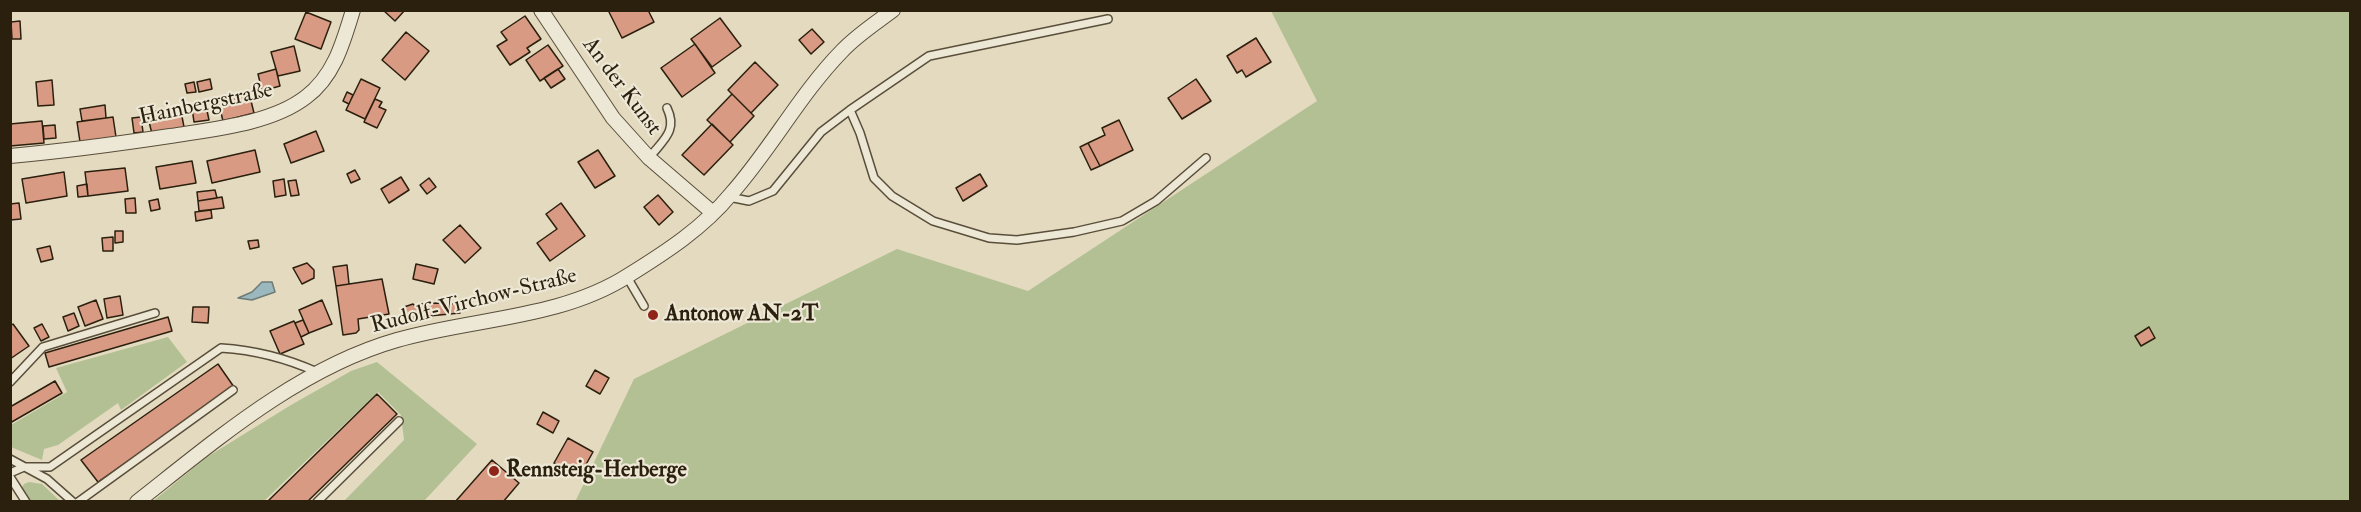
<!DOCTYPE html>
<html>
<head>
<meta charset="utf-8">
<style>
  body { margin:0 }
  #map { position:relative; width:2361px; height:512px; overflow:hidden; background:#e3dabf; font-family:"IM FELL Double Pica",serif }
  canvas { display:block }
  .frame { position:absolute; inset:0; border:12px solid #2b1f0e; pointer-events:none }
</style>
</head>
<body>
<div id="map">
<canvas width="2361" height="512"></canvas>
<div class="frame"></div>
</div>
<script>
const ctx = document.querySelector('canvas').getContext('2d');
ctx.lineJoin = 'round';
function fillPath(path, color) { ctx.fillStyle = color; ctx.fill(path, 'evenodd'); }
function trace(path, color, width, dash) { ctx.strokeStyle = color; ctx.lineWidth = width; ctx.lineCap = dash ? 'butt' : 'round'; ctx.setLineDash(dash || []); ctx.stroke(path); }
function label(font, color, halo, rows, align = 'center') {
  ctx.font = font + ' "IM FELL Double Pica",serif'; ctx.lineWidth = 4.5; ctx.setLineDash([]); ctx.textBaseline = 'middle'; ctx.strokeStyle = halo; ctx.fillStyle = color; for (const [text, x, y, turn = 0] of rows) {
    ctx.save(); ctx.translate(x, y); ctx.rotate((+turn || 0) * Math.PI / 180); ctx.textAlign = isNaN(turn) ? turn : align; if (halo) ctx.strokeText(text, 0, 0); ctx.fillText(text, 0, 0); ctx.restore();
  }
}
fillPath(new Path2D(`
  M1271 11H2350V501L575 502 634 379 897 249 1028 291 1317 101Z
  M168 337 187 362 121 410 118 403 58 445 44 449 42 460 11 447V425L67 392 56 368Z
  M377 362 477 444 424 501H344L404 440 401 415 378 392 264 501 152 502 207 457 291 405 351 371Z
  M29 482 42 484 60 501H28L21 489 24 484Z`), '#b2c093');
const water = new Path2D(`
  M262 282H272L275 292 252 300 238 298 252 292Z`);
fillPath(water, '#9ab8bd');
trace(water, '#6e7b77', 1.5);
const building = new Path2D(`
  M383 10H405L395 21Z
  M608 10H648L654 22 622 38Z
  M306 12 331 22 321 49 295 39Z
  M525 16 541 39 527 48 530 52 510 65 497 46 507 40 501 32Z
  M720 18 741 46 712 67 691 39Z
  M20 21 21 39H12L11 22Z
  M812 29 824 42 811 54 799 40Z
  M406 32 429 51 405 80 382 60Z
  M1256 38 1271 62 1246 77 1242 70 1237 73 1227 56Z
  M695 44 715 73 682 97 661 68Z
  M548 45 563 66 540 81 526 60Z
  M294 46 300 71 278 76 271 52Z
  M755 62 778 85 751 113 728 90Z
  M276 69 280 86 262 91 258 74Z
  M558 69 565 79 551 88 544 78Z
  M210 79 212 89 199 92 197 82Z
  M361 79 380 88 365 119 346 110Z
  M1196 79 1211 101 1182 119 1168 98Z
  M52 80 54 105 38 106 36 82Z
  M194 82 196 92 187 93 185 84Z
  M347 92 353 95 349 104 343 101Z
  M249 93 254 113 223 121 218 101Z
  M732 94 754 116 730 142 707 120Z
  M375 99 382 102 379 107 386 110 377 128 364 122Z
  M105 105 106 118 82 121 80 109Z
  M180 106 184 127 152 134 147 113Z
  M206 106 209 120 194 122 192 108Z
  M113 117 116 137 80 142 77 122Z
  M141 117 143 132 134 133 132 118Z
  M1119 120 1133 150 1100 166 1088 143 1105 135 1102 128Z
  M42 121 44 143 10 146V124Z
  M712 124 733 145 704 175 682 155Z
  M55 125 56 138 44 139 43 126Z
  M316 131 324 151 291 163 284 144Z
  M1088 143 1100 166 1091 170 1080 147Z
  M255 150 260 172 212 183 207 161Z
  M598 150 615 176 595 188 578 162Z
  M192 161 196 183 160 189 156 167Z
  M125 168 128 191 88 196 85 172Z
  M355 170 360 179 351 183 347 174Z
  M64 172 67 196 26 203 22 179Z
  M980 174 987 186 963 201 956 188Z
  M401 177 409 190 389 203 381 189Z
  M429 178 436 187 427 194 420 185Z
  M284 179 286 195 275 197 273 181Z
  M296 180 299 195 291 196 288 181Z
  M87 184 88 196 78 197 77 186Z
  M215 190 217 198 198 201 197 192Z
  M658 195 673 212 659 225 644 207Z
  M222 197 224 208 199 211 198 201Z
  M135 198 136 213H126L125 199Z
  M158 199 160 209 151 211 149 201Z
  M19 203 21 219 10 220V204Z
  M561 203 585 236 550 261 537 243 557 229 546 214Z
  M211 210 212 218 196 221 195 212Z
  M460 225 481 248 465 263 443 240Z
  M115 231H123V242L115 243Z
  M113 237V251H103L102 238Z
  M258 240 259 247 250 249 248 241Z
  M50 246 53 259 41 262 37 249Z
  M307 263 314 270V278L302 284 293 268Z
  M416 264 438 269 434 284 413 279Z
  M347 265 349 284 336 286 333 267Z
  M382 279 389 314 358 319 359 330 356 333 343 335 336 286Z
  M120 296 123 315 107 318 104 299Z
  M96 300 103 319 85 326 78 307Z
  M322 300 332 324 309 333 299 310Z
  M439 303 459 304 460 313 429 316 418 304Z
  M413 304 425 316 405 322 401 308Z
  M193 307H209L208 323 192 322Z
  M74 313 79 326 68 331 63 317Z
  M168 317 172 331 49 367 45 353Z
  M303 320 309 333 301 337 295 323Z
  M294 321 304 344 280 354 270 331Z
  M13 324 29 346 10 359V326Z
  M42 324 49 337 41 341 34 328Z
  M2149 327 2155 338 2141 346 2135 336Z
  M218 364 234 387 98 482 81 460Z
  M595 370 609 378 600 394 586 386Z
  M55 381 62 393 10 423V407Z
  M377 394 397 414 307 502H267Z
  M543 412 559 421 553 433 537 424Z
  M568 438 593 452 579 477 554 463Z
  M492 460 519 483 503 502H455Z`);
fillPath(building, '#d89a83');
trace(building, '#2b1f0e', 1.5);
const service = new Path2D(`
  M850 110 929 56 1108 19
  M649 158C663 140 678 131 667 108
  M729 197 749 201 773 191 821 132 850 110 860 133 874 178 892 196 933 221 989 238 1017 240 1074 232 1122 221 1156 201 1206 158
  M627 277 644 306
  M10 382 43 347 155 313
  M10 459 47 479 73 502
  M10 473 24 467H50L221 348C253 350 288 359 317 372
  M10 477 26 502
  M78 502 233 390
  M317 502 399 421`);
const minor = new Path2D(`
  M541 10 613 118 649 158 713 213
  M10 156C64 151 117 144 170 136 213 129 271 124 306 97 334 76 343 43 353 10
  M137 502C216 440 299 368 397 340 473 318 561 319 629 275 666 252 703 228 731 194 771 149 800 94 842 51 857 35 876 23 893 10`);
trace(service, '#594e3a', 10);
trace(minor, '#594e3a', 16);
trace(service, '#ede7d5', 7);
trace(minor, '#ede7d5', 14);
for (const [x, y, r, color] of [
  [653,315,6,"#8f2418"],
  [494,471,6,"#8f2418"]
]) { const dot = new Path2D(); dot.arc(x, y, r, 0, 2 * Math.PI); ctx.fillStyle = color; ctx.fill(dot); trace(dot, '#ede7d5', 2); }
label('22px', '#2b1f0e', '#ede7d5', [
  ["An der Kunst",621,87,53],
  ["Hainbergstraße",206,105,-12],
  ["Rudolf-Virchow-Straße",474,302,-14]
]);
label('bold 22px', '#2b1f0e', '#ede7d5', [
  ["Antonow AN-2T",665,315],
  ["Rennsteig-Herberge",506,471]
], 'left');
</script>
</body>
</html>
